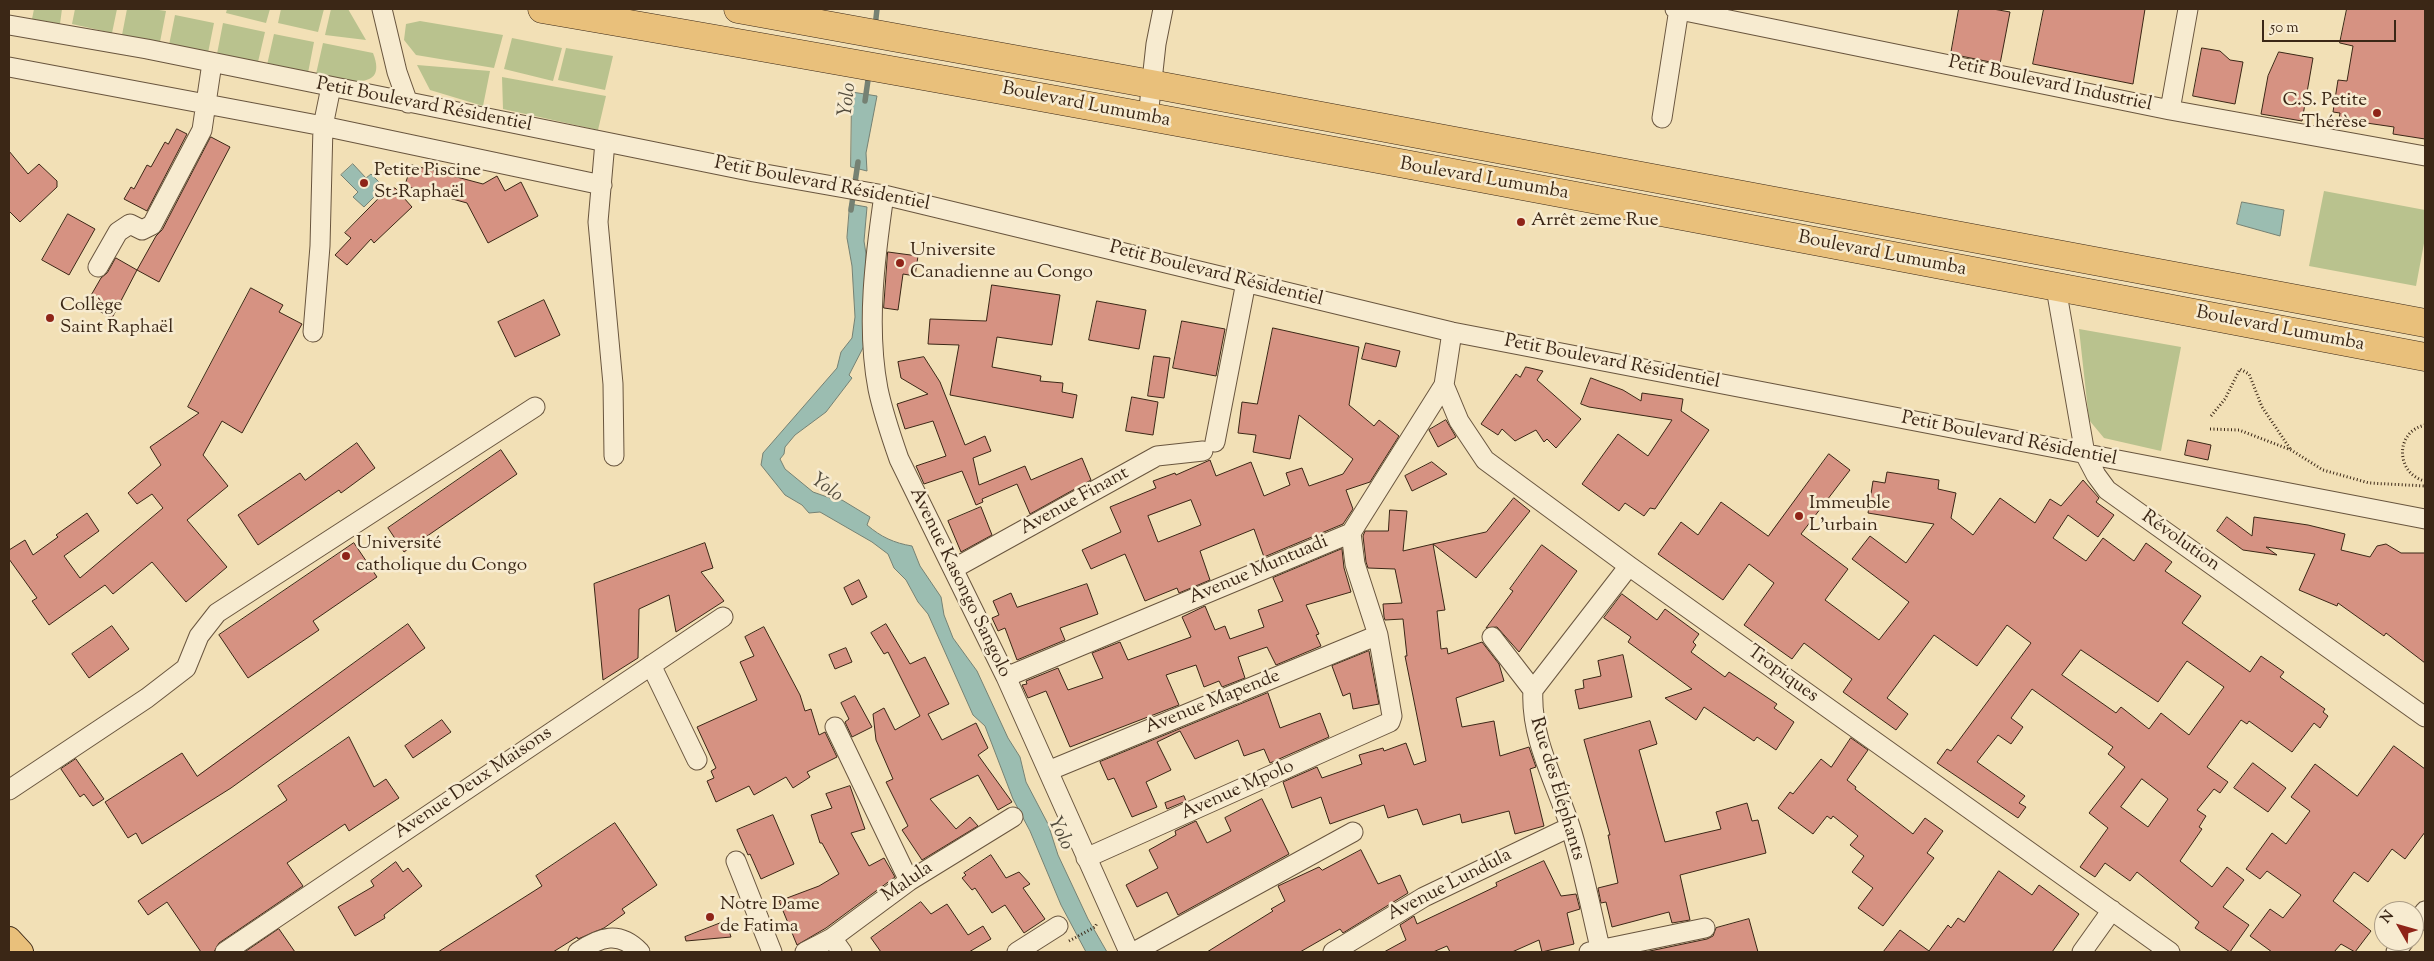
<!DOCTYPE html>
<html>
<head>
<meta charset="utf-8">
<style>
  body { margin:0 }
  #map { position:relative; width:2434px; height:961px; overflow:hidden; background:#f2e0b6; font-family:"Sorts Mill Goudy",serif }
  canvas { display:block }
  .frame { position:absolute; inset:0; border:10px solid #3b2716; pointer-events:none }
  .north { position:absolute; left:2374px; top:901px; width:50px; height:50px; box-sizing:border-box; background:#f7ebd0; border:1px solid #ac9d86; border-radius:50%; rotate:308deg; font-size:14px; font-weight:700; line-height:20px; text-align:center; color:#3b2716 }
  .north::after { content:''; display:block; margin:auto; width:18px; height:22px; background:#8f2418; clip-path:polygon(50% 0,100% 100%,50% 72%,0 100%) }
  .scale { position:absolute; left:2262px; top:20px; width:134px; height:22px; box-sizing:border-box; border:2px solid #3b2716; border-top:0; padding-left:6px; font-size:15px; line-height:18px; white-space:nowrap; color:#3b2716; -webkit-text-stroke:4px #f7ebd0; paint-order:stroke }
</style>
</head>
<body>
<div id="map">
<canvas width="2434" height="961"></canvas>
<div class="frame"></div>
<div class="north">N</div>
<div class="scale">50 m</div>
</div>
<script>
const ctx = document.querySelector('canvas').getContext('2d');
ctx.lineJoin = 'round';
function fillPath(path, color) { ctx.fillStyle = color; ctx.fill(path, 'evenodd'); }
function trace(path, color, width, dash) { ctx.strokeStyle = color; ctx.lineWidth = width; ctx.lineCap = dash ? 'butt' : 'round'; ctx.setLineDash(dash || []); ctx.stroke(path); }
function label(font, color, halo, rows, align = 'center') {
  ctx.font = font + ' "Sorts Mill Goudy",serif'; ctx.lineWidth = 5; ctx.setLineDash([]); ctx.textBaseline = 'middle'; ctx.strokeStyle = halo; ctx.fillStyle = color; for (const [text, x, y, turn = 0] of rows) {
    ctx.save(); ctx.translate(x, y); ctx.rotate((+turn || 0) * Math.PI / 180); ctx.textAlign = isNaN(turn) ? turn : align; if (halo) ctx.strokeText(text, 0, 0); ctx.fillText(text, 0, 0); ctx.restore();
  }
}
fillPath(new Path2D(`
  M34 9H62L60 24 32 19Z
  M75 9H117L112 33 72 24Z
  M127 9H152L166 11 160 42 122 35Z
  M227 9H270L266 23 226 13Z
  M281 9H324L318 32 278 23Z
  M331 9H348L366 40 325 35Z
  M175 15 214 23 208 53 169 45Z
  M420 21 503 35 494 68 416 55 404 40 406 24Z
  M223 23 265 32 258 62 217 54Z
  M274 34 314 42 308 73 267 65Z
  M512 38 562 48 553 81 504 69Z
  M323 43 373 53C390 96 337 78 316 74Z
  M566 48 613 56 605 90 558 80Z
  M417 65 490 71 483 106 430 90Z
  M502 77 606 96 598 130 503 109Z
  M2324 191 2425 210V238L2416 286 2309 266Z
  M2079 329 2181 347 2161 451 2104 438 2089 420Z`), '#b9c28e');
const water = new Path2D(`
  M852 92 877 96 866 153 867 171 851 167Z
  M353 164 366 178 371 174 384 187 364 207 353 197 358 192 341 175Z
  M2242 202 2284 210 2280 236 2237 224Z
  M850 204 867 207 864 241 866 254 865 344 849 375 852 378 826 412 795 435 785 447 784 454 780 459 785 469 813 492 830 498 842 500 870 517 867 525C881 537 894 543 912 546L920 566 941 597 944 615 953 638 977 671 1008 738 1020 757 1026 782 1048 824 1058 855 1088 919 1107 952H1086L1061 905 1030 831 1013 799 985 726 973 715 928 614 918 602 906 580 894 568 888 554 872 542 820 512 809 513 802 505 785 495 761 465 763 453 837 368 841 352 852 338 855 317 852 266 847 238Z`);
fillPath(water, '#9bbdb1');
trace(water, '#758173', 1);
trace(new Path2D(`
  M875 27 877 9
  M865 101 869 73
  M851 210 858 162`), '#758173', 5.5);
const building = new Path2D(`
  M1959 9H1993L2010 12 2000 64 1951 54Z
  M2044 9H2145L2133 84 2033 64Z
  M2347 9H2425V139L2393 134 2394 127 2339 119 2340 113 2333 112 2338 80 2347 81 2353 46 2340 43Z
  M2202 48 2220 51 2230 60 2243 62 2235 104 2193 96Z
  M2279 52 2313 58 2302 121 2261 114 2268 76Z
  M177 129 187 134 147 211 124 199 131 187 134 189 147 165 151 167 165 142 168 144Z
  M211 137 230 147 159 282 137 270 156 236 162 230Z
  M9 151 28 174 39 164 57 181V187L20 222 9 211Z
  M412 165 483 184 497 176 505 191 521 182 538 216 488 243 467 203 405 186Z
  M389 188H395L412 207 374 243 371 239 347 265 335 255 351 238 345 233Z
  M68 214 95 229 69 275 42 260Z
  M888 252 918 256 915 276 903 274 898 310 884 308Z
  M116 258 137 270 112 318 86 304 101 278 107 273Z
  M992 285 1060 295 1052 345 997 337 992 367 1041 376 1040 381 1063 383 1062 392 1077 395 1073 418 950 395 959 345 928 344 930 319 986 321Z
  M251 288 283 305 279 312 302 324 242 433 222 421 203 455 228 486 187 520 227 567 186 602 152 562 113 594 105 585 49 625 32 601 37 598 9 559V550L25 540 33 555 58 537 56 535 87 513 99 531 64 556 80 578 163 508 152 494 137 504 128 493 161 465 150 447 199 413 188 407Z
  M544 300 560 335 515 357 498 322Z
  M1097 301 1146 310 1139 349 1089 340Z
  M1182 321 1225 329 1216 376 1173 368Z
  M1273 328 1359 347 1349 405 1374 426 1379 420 1399 436 1370 482 1346 490 1353 509 1343 524 1264 557 1254 529 1200 551 1210 580 1179 593 1177 588 1145 601 1125 554 1091 569 1082 550 1121 532 1110 507 1156 488 1153 481 1175 473 1176 475 1210 460 1216 476 1251 462 1264 496 1290 485 1286 473 1302 468 1309 486 1343 474 1353 459 1299 415 1290 459 1253 452 1256 435 1238 433 1242 402 1257 404ZM1191 500 1201 525 1158 542 1148 516Z
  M1366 343 1400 351 1396 367 1362 359Z
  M1154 356 1170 358 1164 398 1148 396Z
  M924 357 940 382 965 445 985 436 991 451 973 458 979 485 1025 466 1031 480 1082 458 1091 480 1030 514 1017 484 982 499 983 502 976 505 962 471 924 484 916 466 946 456 933 421 905 429 897 404 928 394 901 378 898 362Z
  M1526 367 1543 371 1537 380 1581 419 1556 448 1547 439 1544 442 1536 430 1515 441 1502 429 1498 435 1481 424 1516 374 1520 377Z
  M1591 378 1623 390 1641 401 1642 393 1683 399 1681 411 1709 430 1655 509 1650 508 1644 516 1625 503 1619 511 1582 484 1618 434 1648 456 1672 420 1589 407 1581 404Z
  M1132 397 1158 402 1153 435 1126 431Z
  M1446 420 1456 437 1438 447 1429 430Z
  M2188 440 2211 445 2208 460 2185 455Z
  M357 443 375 468 341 493 339 490 258 545 238 515 300 473 305 480Z
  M501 450 517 474 404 552 388 528Z
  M1829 454 1850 470 1801 534 1848 569 1825 600 1879 640 1909 602 1852 559 1870 536 1906 563 1934 524 1868 513 1873 481 1885 483 1887 472 1939 480 1938 489 1956 493 1951 518 1973 535 2000 498 2035 523 2050 499 2061 506 2083 480 2099 498 2096 502 2114 515 2098 537 2068 515 2053 538 2086 561 2103 538 2134 561 2146 543 2172 562 2165 571 2201 596 2182 623 2250 672 2261 656 2284 672 2280 677 2325 709 2323 712 2328 716 2320 728 2314 723 2292 752 2249 721 2247 724 2241 720 2207 767 2228 782 2220 793 2214 789 2197 810 2206 816 2199 827 2202 829 2180 861 2212 887 2227 867 2244 880 2223 907 2249 925 2230 952 2195 928 2199 922 2137 872 2130 881 2105 863 2095 877 2080 867 2108 828 2089 813 2125 767 2108 754 2113 747 2032 689 2011 718 2023 727 2011 744 1998 735 1977 762 2025 796 2019 803 2026 807 2018 818 1937 763 1947 749 1951 751 2031 643 2007 625 1977 666 1934 635 1887 698 1908 714 1896 730 1843 692 1852 679 1804 643 1792 659 1744 625 1774 583 1749 564 1723 600 1658 554 1681 522 1698 535 1721 502 1768 536ZM2081 650 2158 702 2187 661 2224 687 2189 735 2161 713 2149 729 2121 707 2116 713 2062 675ZM2142 779 2168 799 2148 827 2121 807Z
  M1432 462 1447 474 1412 491 1405 476Z
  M1514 498 1530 511 1476 578 1433 544 1486 532Z
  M981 507 992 535 961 552 948 521Z
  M1390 510 1407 511 1403 551 1433 544 1445 610 1437 611 1441 649 1447 648 1448 654 1482 642 1499 664 1504 681 1456 698 1462 727 1494 721 1500 756 1529 747 1536 767 1530 769 1544 826 1515 834 1509 811 1462 823 1460 814 1423 825 1417 809 1388 818 1384 805 1330 824 1321 797 1292 808 1283 782 1317 767 1322 778 1362 764 1359 755 1383 748 1384 751 1406 743 1414 765 1426 761 1405 656H1407L1403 619 1385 620 1384 617 1383 604 1402 603 1395 569 1368 568 1366 562 1363 536 1365 531H1388Z
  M2227 517 2252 536 2254 517 2308 525 2345 534 2341 550 2370 557 2377 546 2386 544 2401 553H2425V663L2386 633 2384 636 2338 603 2337 606 2299 590 2315 554 2266 547 2277 555 2243 550 2217 531Z
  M354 543 377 577 313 621 319 630 248 678 219 635Z
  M705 543 713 568 701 572 724 601 676 632 669 595 639 609 638 658 603 680 594 584Z
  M1542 545 1577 571 1519 652 1497 627 1486 628 1513 591 1510 589Z
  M1342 549 1344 568 1351 592 1306 605 1319 634 1316 635 1321 646 1276 665 1267 647 1238 657 1245 678 1222 687 1219 681 1204 687 1196 665 1166 675 1179 705 1070 747 1046 691 1028 698 1022 685 1027 684 1026 681 1058 668 1068 690 1103 678 1092 653 1120 642 1128 660 1191 637 1182 617 1205 606 1215 630 1225 626 1230 639 1264 627 1258 610 1283 601 1273 578Z
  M859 580 867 597 852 605 844 588Z
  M1087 584 1098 614 1060 628 1065 640 1017 660 1005 628 998 631 992 618 999 615 993 601 1011 593 1017 607Z
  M1622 594 1657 620 1665 609 1699 634 1693 642 1696 645 1691 652 1725 677 1729 672 1777 704 1774 708 1794 722 1776 750 1757 737 1754 741 1704 707 1696 720 1665 698 1692 689 1628 642 1631 637 1604 618Z
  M408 624 425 648 231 788 142 844 136 833 128 838 105 802 182 753 197 776Z
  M886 624 910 664 925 657 949 704 928 714 942 740 976 723 988 748 978 755 1012 802 998 810 978 775 930 799 956 829 970 817 978 826 922 860 902 830 908 826 886 782 893 779 876 740 873 714 884 708 895 730 920 716 888 652 884 654 871 633Z
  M112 626 129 649 89 678 72 654Z
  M764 627 800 695 805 711 811 709 819 735 825 732 837 757 807 772 810 777 793 788 786 777 754 795 749 786 716 802 707 781 714 778 711 771 716 768 697 727 757 700 740 662 754 656 745 637Z
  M846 648 852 662 835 669 829 655Z
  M1369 651 1379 704 1353 709 1350 693 1343 696 1332 666Z
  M1623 655 1632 697 1579 709 1575 690 1584 688 1583 680 1601 676 1598 661Z
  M1268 693 1280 728 1320 713 1329 737 1270 763 1264 749 1244 756 1238 740 1195 759 1180 731 1157 742 1171 770 1146 782 1157 807 1132 817 1114 778 1108 780 1100 762Z
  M855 696 872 727 852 737 845 722 849 719 841 703Z
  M442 720 451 732 413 758 405 746Z
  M1650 721 1657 744 1639 750 1665 842 1721 829 1716 812 1747 803 1752 821 1758 820 1766 853 1680 875 1690 920 1672 923 1669 912 1612 927 1606 902 1601 903 1598 888 1618 883 1608 835H1610L1584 740Z
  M349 737 374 787 386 779 399 798 349 831 345 824 287 863 303 886 219 943 214 952H201L167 902 148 915 138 901 287 800 278 786Z
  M1851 738 1868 750 1847 780 1856 787 1855 789 1913 834 1925 818 1943 831 1927 853 1934 858 1883 926 1858 908 1873 888 1852 872 1864 856 1850 845 1858 836 1833 816 1831 819 1827 816 1813 834 1778 808 1790 792 1793 794 1821 759 1831 767Z
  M2394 746 2425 769V832L2405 859 2392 849 2368 882 2354 872 2333 901 2371 931 2355 952 2341 944 2334 952H2272L2250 936 2270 909 2283 918 2301 895 2267 871 2260 879 2246 869 2272 833 2286 844 2310 811 2291 797 2315 764 2357 796Z
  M76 759 104 799 93 806 84 794 80 797 61 769Z
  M2253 763 2286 788 2268 812 2234 788Z
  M850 786 865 829 851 833 869 866 884 858 895 877 826 928 797 945 779 901 819 886 839 874 822 843H820L811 815 832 808 826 794Z
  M1184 796 1186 801 1167 809 1165 803Z
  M1262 799 1289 854 1178 915 1167 892 1137 907 1126 885 1158 868 1149 850 1176 835 1175 831 1196 821 1207 843 1231 831 1225 818Z
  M773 815 794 864 761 879 750 854 748 855 737 830Z
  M615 823 657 885 622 909 625 913 604 928 578 939 577 937 553 952H438L542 886 536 876Z
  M1361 850 1378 884 1400 875 1408 893 1343 933 1340 929 1300 952H1207L1273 911 1271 909 1285 901 1278 886 1319 867 1322 870Z
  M991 855 1006 878 1019 872 1030 884 1023 888 1045 919 1024 933 1005 905 992 913 975 888 972 890 962 878 966 875 964 873Z
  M1544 861 1561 896 1576 894 1580 909 1567 913 1574 944 1542 952 1539 940 1512 952H1450L1447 946 1433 952H1384L1406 940 1400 925 1414 916 1417 924 1497 886 1496 883Z
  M396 862 403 872 408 868 422 886 384 915 385 918 355 936 338 907 374 886 371 881Z
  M1999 871 2032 895 2039 885 2079 914 2052 952H1883L1900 930 1929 951 1948 925 1951 928 1958 918 1964 922Z
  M921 902 931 914 947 904 968 935 983 926 991 939 969 952H881L871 938Z
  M1749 919 1758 952H1645L1707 939 1713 936 1716 928Z
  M726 921 731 937 686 941 685 937Z
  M279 929 295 952H245Z`);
fillPath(building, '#d69282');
trace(building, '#3b2716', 1);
const minor = new Path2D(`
  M382 9 397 72 408 103
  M1675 9 2170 110 2425 156
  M9 25 147 49 754 172 884 195 1452 332 2425 519
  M9 67 323 126 602 185
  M2170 110 2188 9
  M1148 117 1156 44 1163 9
  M1662 118 1679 9
  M605 142 598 222 613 384 614 456
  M884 195C875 257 866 326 878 389 883 413 891 436 899 459L1006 677 1129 952
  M98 267 118 232 130 224 142 230 152 225 202 130 212 63
  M2056 288 2085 454 2096 475 2107 490 2425 717
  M313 332 320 246 323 126 331 87
  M1452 332 1444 385 1459 421 1485 460 1629 566 2170 952
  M1215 442 1246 282
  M953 569 1157 456 1203 451
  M1492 637 1533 690
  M651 665 697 760
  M1006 677 1351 533 1444 385
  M835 727 909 881
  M1048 771 1378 635
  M9 790 147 698 186 668 199 636 217 613 535 407
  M1086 858 1390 722 1392 716 1378 635 1355 564 1351 533
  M736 861 772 952
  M2414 926 2425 911
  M832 938 842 952
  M225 952 723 617
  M578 952C600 937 619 930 640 952
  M805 952 832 938 909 881 1013 817
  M1017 952 1058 926
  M1134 952 1353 832
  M1333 952 1424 897 1570 827
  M1589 952 1705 928
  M1601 952C1591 910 1583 867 1570 826 1555 781 1530 737 1533 690L1629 566
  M2082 952 2112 910
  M2396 952 2404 941`);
const major = new Path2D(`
  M9 939 21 952`);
const highway = new Path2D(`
  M542 9C1171 117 1798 238 2425 357
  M738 9 1151 84 2425 323`);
trace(minor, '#69553e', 21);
trace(major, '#3b2716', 26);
trace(highway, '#3b2716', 29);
trace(new Path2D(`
  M2211 416 2225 399 2240 369 2249 374 2262 407 2291 450
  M2425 425C2394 432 2396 474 2425 481
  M2210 429 2239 430 2291 450 2323 470 2369 483 2425 486
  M1069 941 1095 927 1097 923`), '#3b2716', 3, [1, 2.5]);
trace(minor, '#f7ebd0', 19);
trace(major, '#e9c07b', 24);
trace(highway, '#e9c07b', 28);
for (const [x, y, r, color] of [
  [2377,113,5,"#8f2418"],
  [364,183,5,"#8f2418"],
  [1521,222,5,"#8f2418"],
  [900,263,5,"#8f2418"],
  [50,318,5,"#8f2418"],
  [1799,516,5,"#8f2418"],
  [346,556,5,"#8f2418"],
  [710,917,5,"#8f2418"]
]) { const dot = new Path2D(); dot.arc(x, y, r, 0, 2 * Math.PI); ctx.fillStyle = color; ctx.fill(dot); trace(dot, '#f7ebd0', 2); }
label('19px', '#3b2716', '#f7ebd0', [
  ["Petit Boulevard Industriel",2050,85,12],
  ["Petit Boulevard Résidentiel",424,106,11],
  ["Boulevard Lumumba",1086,106,11],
  ["Boulevard Lumumba",1484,180,10],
  ["Petit Boulevard Résidentiel",822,185,11],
  ["Boulevard Lumumba",1882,255,11],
  ["Petit Boulevard Résidentiel",1216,275,14],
  ["Boulevard Lumumba",2280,330,11],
  ["Petit Boulevard Résidentiel",1612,363,11],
  ["Petit Boulevard Résidentiel",2009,440,11],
  ["Avenue Finant",1075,502,-29],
  ["Révolution",2180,542,35],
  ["Avenue Muntuadi",1259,571,-23],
  ["Avenue Kasongo Sangolo",959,583,64],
  ["Tropiques",1782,675,36],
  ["Avenue Mapende",1213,703,-22],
  ["Avenue Deux Maisons",474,784,-34],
  ["Rue des Éléphants",1556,789,73],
  ["Avenue Mpolo",1238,791,-24],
  ["Malula",908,883,-34],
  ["Avenue Lundula",1450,886,-27]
]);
label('19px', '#3b2716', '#f7ebd0', [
  ["C.S. Petite",2367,102,"right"],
  ["Thérèse",2367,124,"right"],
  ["Petite Piscine",374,172],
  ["St-Raphaël",374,194],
  ["Arrêt 2eme Rue",1531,222],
  ["Universite",910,252],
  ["Canadienne au Congo",910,274],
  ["Collège",60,307],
  ["Saint Raphaël",60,329],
  ["Immeuble",1809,505],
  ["L'urbain",1809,527],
  ["Université",356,545],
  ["catholique du Congo",356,567],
  ["Notre Dame",720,906],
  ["de Fatima",720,928]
], 'left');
label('italic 20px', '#534c3d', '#f7ebd0', [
  ["Yolo",849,100,-83],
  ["Yolo",826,489,36],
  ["Yolo",1059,834,64]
]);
</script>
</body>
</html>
